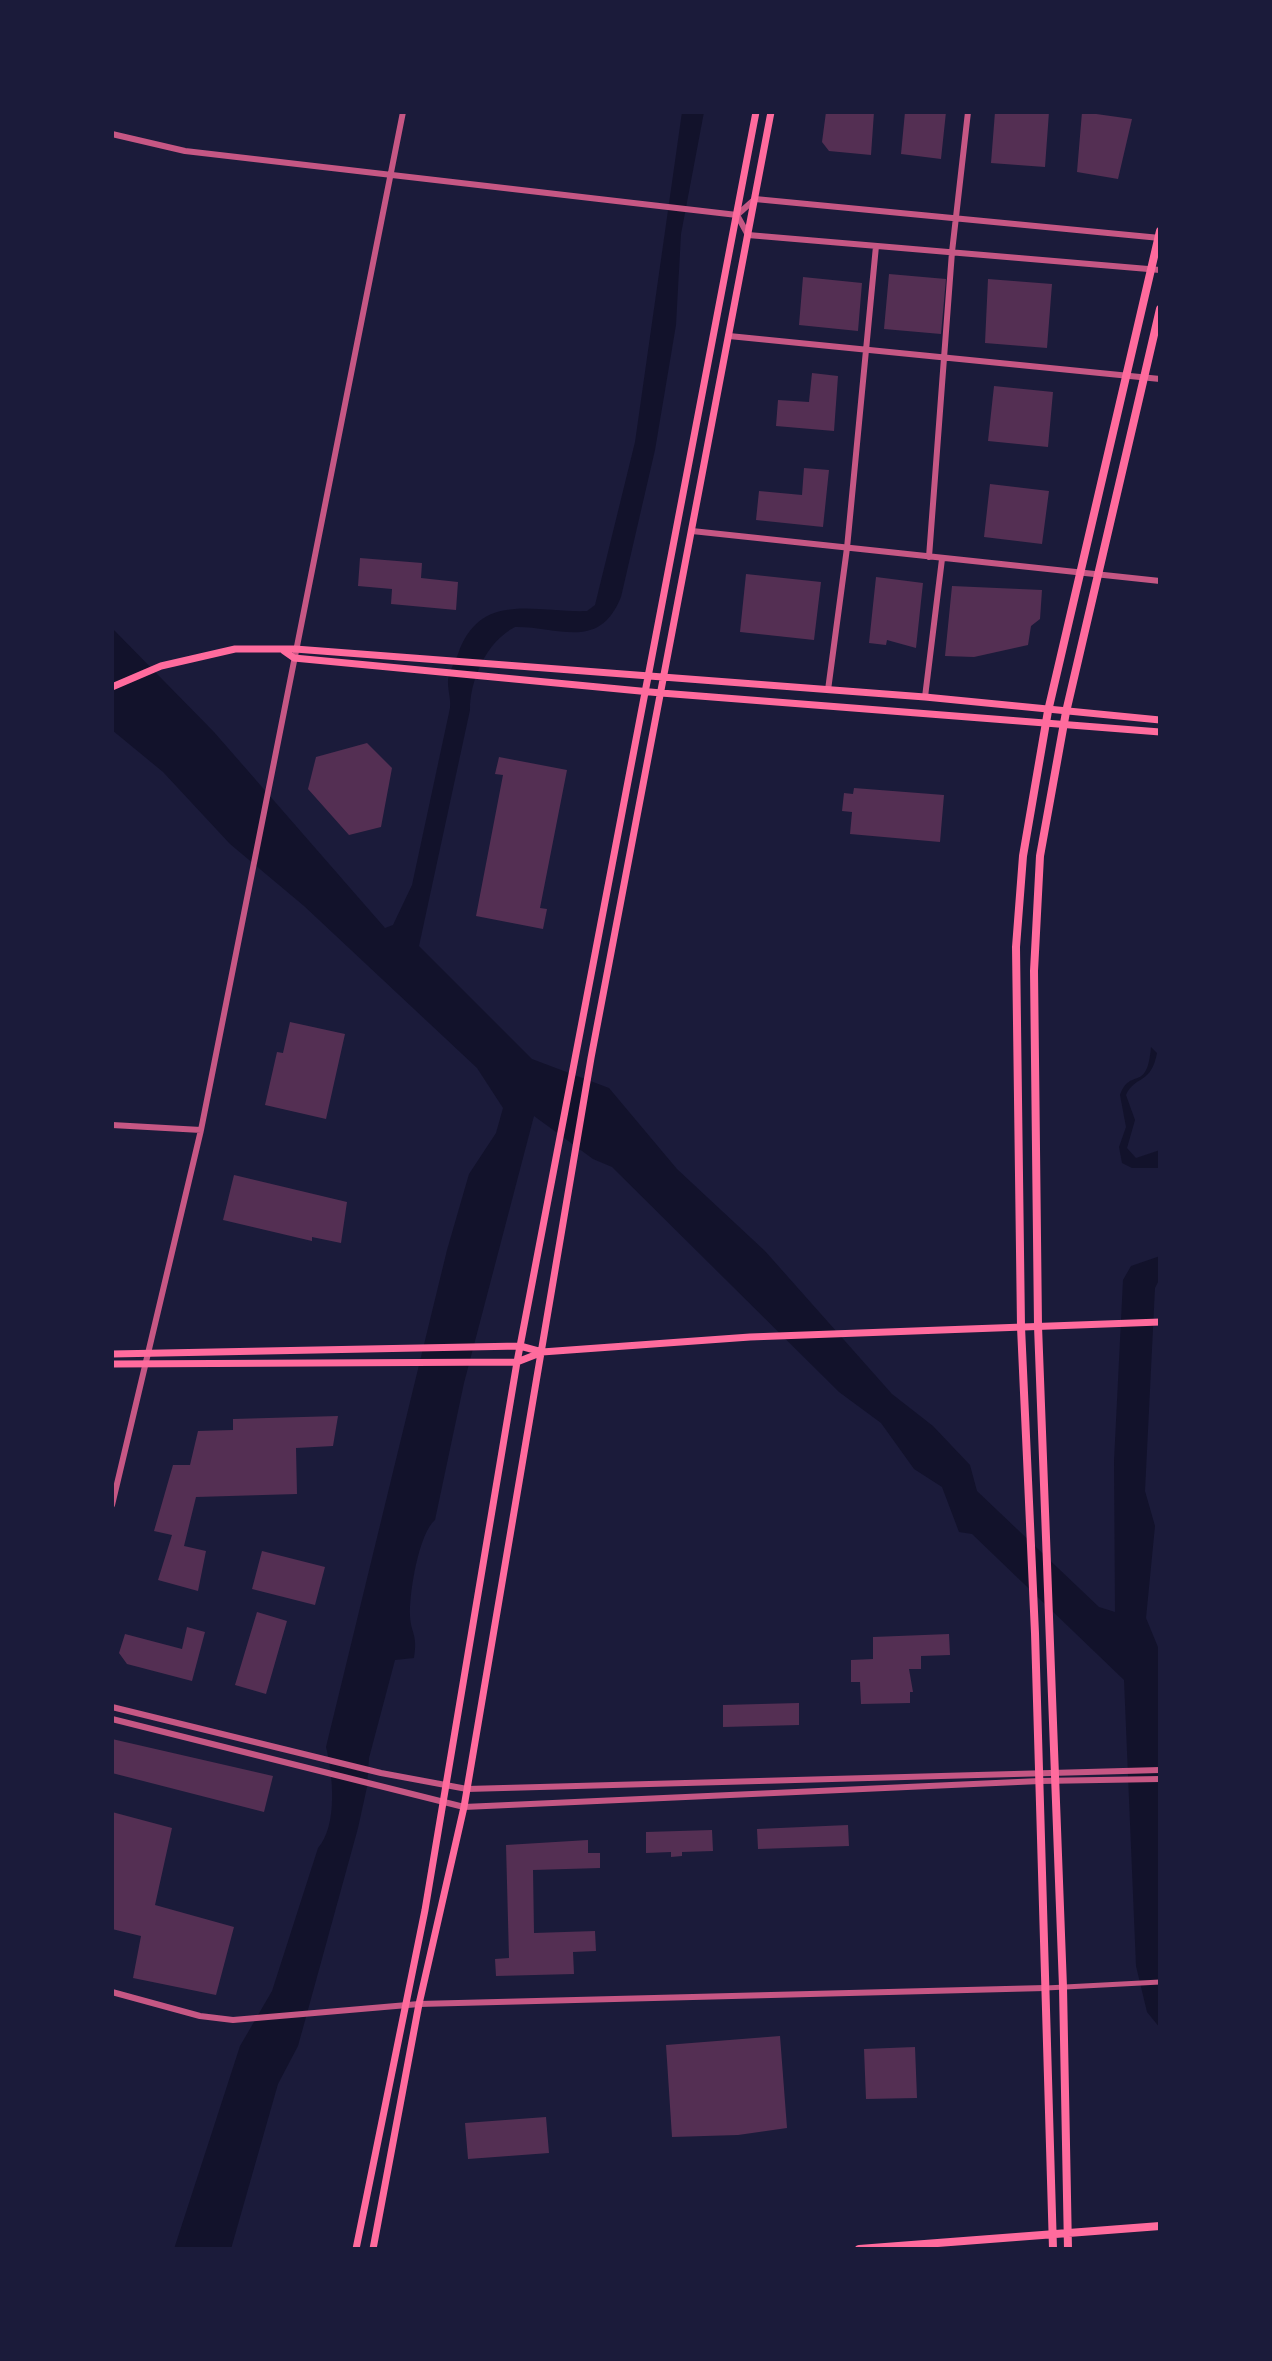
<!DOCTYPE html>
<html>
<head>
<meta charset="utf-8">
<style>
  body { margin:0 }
  #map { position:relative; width:1272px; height:2361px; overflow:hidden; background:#1b1b3a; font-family:"Roboto Serif",serif }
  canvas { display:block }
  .frame { position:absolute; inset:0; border:114px solid #1b1b3a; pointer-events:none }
</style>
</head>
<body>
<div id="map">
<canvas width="1272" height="2361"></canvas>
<div class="frame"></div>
</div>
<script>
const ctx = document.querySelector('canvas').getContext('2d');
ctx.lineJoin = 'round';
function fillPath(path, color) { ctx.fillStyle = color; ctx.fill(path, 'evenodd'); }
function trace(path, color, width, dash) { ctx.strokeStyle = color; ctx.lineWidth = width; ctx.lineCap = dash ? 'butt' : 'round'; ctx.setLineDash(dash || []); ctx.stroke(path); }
fillPath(new Path2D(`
  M682 112H704L681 234 676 325 655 450 621 597C599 652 558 626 515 627 486 642 470 680 470 710L419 946 532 1059 609 1088 677 1169 765 1251 892 1394 933 1426 970 1465 977 1491 1099 1607 1115 1612 1114 1461 1123 1280 1131 1266 1160 1256V1278L1155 1288 1145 1491 1155 1526 1146 1618 1160 1652V2028L1147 2012 1136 1966 1124 1680 972 1534 959 1532 942 1487 914 1469 881 1423 839 1392 612 1167 593 1159 534 1116 464 1383 435 1520C419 1533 409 1593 410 1616 411 1634 418 1634 414 1658L395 1660 369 1758 367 1787 358 1828 298 2046 278 2084 231 2249H174L240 2046 272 1991 318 1848C338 1825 333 1775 326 1747L447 1250 469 1174 496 1133 503 1108 477 1068 304 906 230 844 163 772 112 730V628L214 732 385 928 393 925 412 885 450 708C451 699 448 691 448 683 447 675 455 662 458 654 480 590 536 613 587 611L595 605 635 442Z
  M1151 1047 1157 1053C1151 1085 1135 1075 1126 1095L1135 1120 1127 1148 1136 1158 1160 1150V1168H1132L1122 1163 1119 1147 1126 1127 1120 1095C1131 1066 1147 1094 1151 1047Z`), '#12122b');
fillPath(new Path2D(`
  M826 112H874L871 155 829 151 822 142Z
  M905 112H946L941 159 901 154Z
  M995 112H1049L1045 167 991 163Z
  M1082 112 1132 119 1118 179 1077 172Z
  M889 274 946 279 941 334 884 329Z
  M803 277 862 283 858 331 799 325Z
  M988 279 1052 284 1047 348 985 343Z
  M812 373 838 376 834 431 776 426 778 400 809 402Z
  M994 386 1053 392 1048 447 988 441Z
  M804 468 829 470 823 527 756 520 759 491 802 495Z
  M990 484 1049 491 1042 544 984 537Z
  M360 558 422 563 421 578 458 582 456 610 391 604 392 589 358 586Z
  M746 574 821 582 814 640 740 632Z
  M876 577 923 583 916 648 887 640 886 645 869 643Z
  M952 586 1042 590 1040 619 1031 626 1028 645 974 657 945 656Z
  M367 743 392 768 381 827 349 835 308 789 316 757Z
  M499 757 567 770 540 908 547 909 543 929 476 916 503 775 495 774Z
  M854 788 944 795 940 842 850 834 852 812 842 811 844 793 853 794Z
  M290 1022 345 1034 326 1119 265 1105 277 1052 283 1053Z
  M234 1175 347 1202 341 1243 312 1237V1241L223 1220Z
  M338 1416 333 1446 296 1448 297 1494 196 1497 184 1546 206 1551 198 1591 158 1580 172 1535 154 1531 173 1465H190L198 1431 233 1430V1419Z
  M262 1551 325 1567 315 1605 252 1589Z
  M257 1612 287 1621 266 1694 235 1685Z
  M187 1627 205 1632 192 1681 127 1664 119 1653 125 1634 182 1649Z
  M949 1634 950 1655 921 1656V1669H909L913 1692H910V1703L861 1704 860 1682H851V1660L873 1659V1637Z
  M799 1703V1725L723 1727V1705Z
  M112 1739 273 1776 264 1812 112 1773Z
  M112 1812 172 1828 155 1905 234 1927 216 1995 133 1978 141 1936 112 1929Z
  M848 1825 849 1846 758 1849 757 1829Z
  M712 1830 713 1851 682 1852V1856L671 1857V1852L646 1853V1832Z
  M588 1840V1853H600V1868L533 1870 534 1933 595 1931 596 1951 573 1952 574 1974 496 1976 495 1959 509 1958 506 1845Z
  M780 2036 787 2128 738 2135 672 2137 666 2045Z
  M915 2047 917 2098 866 2099 864 2049Z
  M546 2117 549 2153 468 2159 465 2123Z`), '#542f53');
trace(new Path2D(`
  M1046 1988 1160 1982`), '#c65784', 5);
trace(new Path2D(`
  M112 134 185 151 737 215 755 199 1160 238
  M737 215 748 235 1160 270
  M729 336 1160 379
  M692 531 1160 581
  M929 557 952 252 968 112
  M828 690 847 548 876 246
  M925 697 942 559
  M112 1125 201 1130
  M112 1505 201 1130 403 112
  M112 1707 381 1773 467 1789 1160 1770
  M112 1719 464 1807 1040 1781 1160 1779
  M112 1992 200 2016 233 2020 419 2004 1045 1988`), '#c65784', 6);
trace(new Path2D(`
  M284 651 294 658 661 693 1160 732
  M112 687 161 666 235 649H295L925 697 1160 720
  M112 1354 520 1346 542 1352 750 1337 1160 1322
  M112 1364 517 1362 540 1353
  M356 2249 425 1910 517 1362 756 112
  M373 2249 419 2004 464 1807 591 1058 771 112`), '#ff6b9d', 7);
trace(new Path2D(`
  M859 2249 1160 2226
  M1053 2249 1035 1633 1021 1327 1016 947 1023 856 1048 711 1160 231
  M1068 2249 1063 1987 1038 1326 1034 971 1040 856 1066 712 1160 309`), '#ff6b9d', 8);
</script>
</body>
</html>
